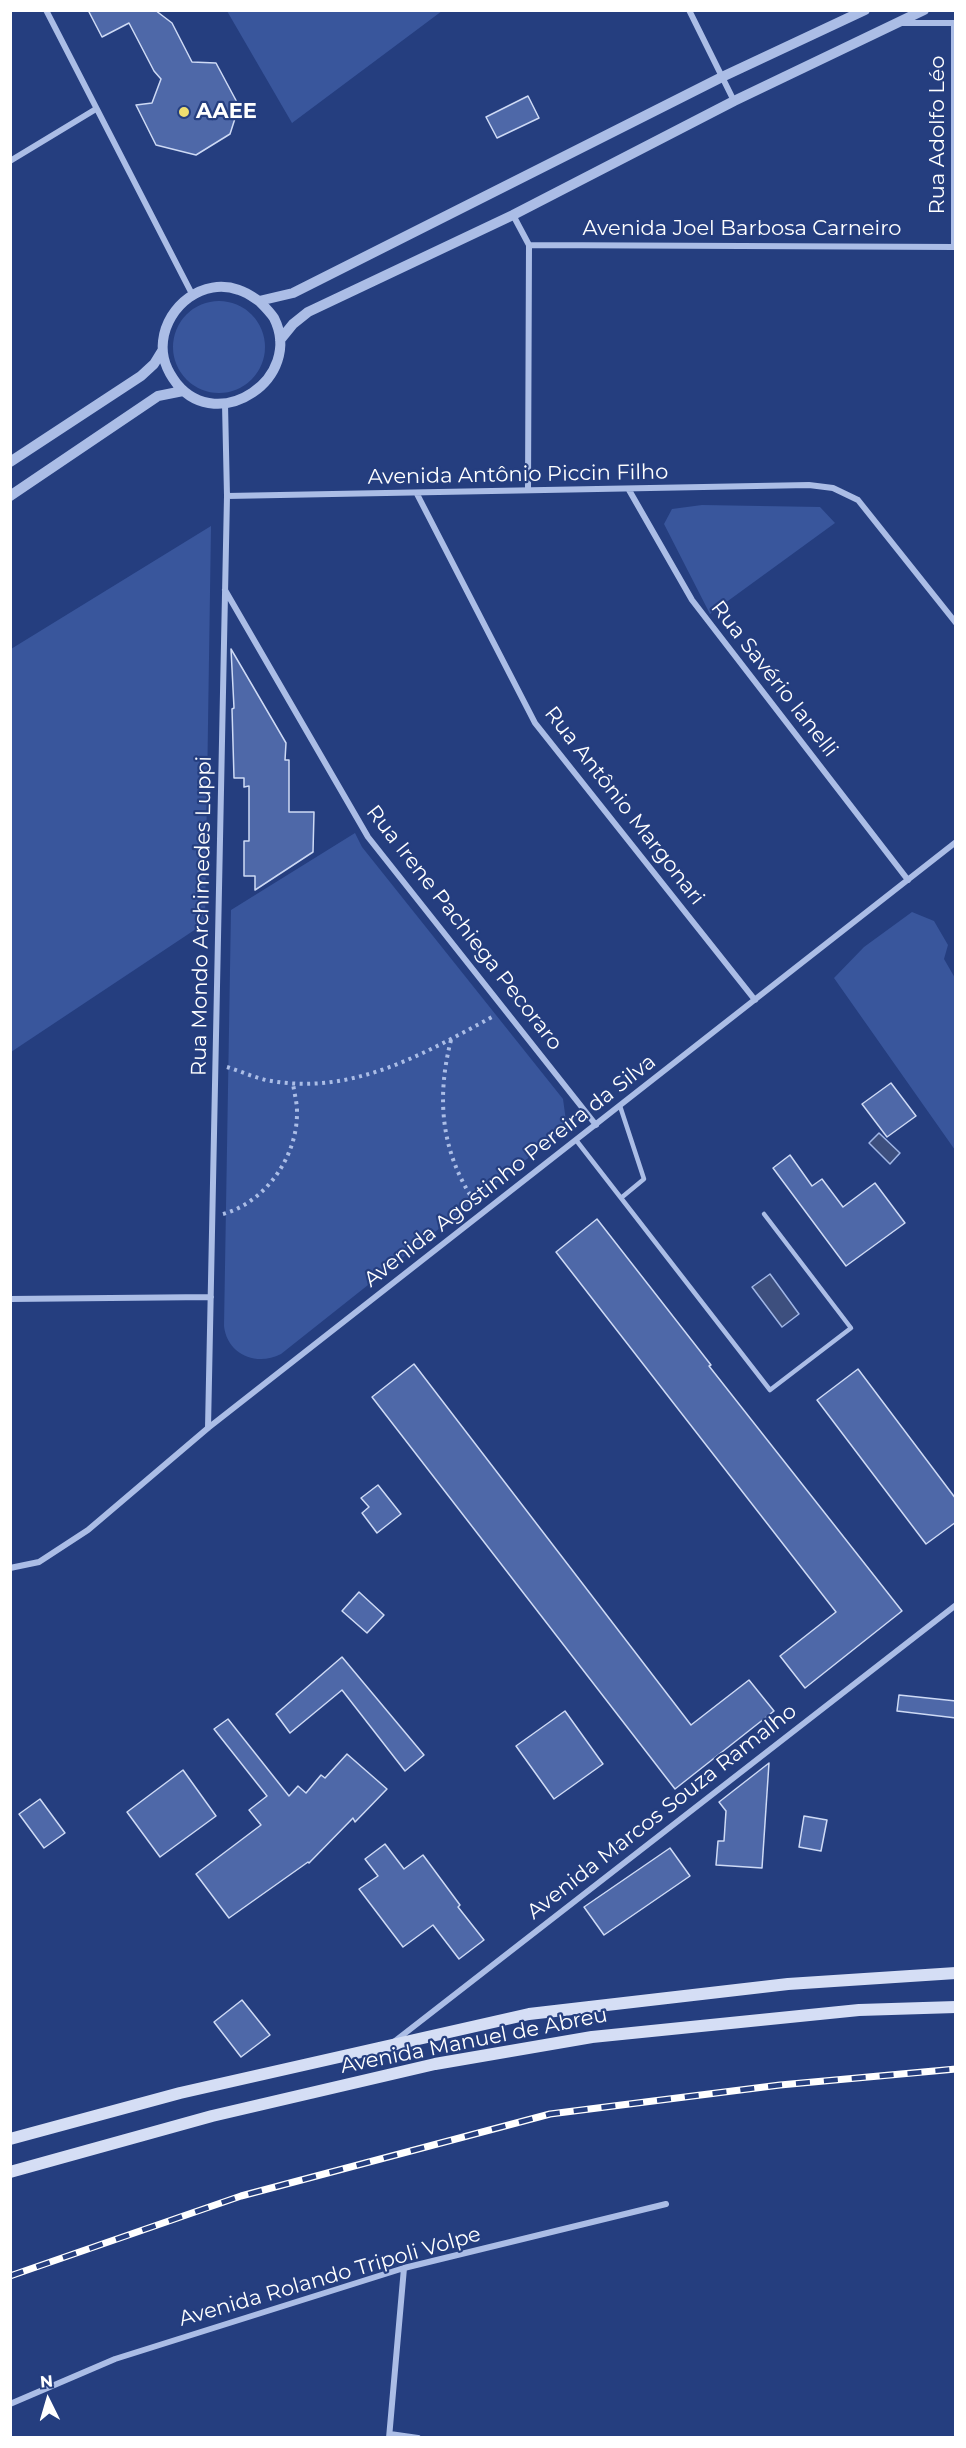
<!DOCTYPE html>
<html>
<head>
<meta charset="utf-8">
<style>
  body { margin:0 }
  #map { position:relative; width:966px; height:2448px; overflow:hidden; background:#253e7f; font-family:Montserrat,sans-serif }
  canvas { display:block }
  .frame { position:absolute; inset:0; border:12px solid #fff; pointer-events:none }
  .north { position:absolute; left:18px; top:2370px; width:60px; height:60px; -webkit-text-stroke:4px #253e7f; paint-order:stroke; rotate:355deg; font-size:16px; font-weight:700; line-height:24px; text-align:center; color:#fff }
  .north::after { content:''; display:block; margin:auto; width:21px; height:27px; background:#fff; clip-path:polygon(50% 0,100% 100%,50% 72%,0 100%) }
</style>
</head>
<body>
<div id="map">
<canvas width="966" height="2448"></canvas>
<div class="frame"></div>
<div class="north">N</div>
</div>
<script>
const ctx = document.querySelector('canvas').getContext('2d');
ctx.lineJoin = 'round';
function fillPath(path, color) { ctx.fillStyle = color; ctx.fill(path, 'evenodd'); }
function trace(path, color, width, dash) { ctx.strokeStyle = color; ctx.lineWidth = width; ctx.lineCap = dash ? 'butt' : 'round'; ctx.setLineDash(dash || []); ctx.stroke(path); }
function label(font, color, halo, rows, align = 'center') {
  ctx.font = font + ' Montserrat,sans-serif'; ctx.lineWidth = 4.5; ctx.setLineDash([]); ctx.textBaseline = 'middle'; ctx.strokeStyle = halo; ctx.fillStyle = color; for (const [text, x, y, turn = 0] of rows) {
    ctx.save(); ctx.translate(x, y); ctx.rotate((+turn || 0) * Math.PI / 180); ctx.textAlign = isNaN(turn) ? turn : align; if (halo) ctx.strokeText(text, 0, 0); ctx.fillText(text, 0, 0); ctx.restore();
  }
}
fillPath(new Path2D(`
  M227 11H442L292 123Z
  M173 347a46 46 0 1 1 92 0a46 46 0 1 1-92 0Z
  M702 505 820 507 835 523 710 614 664 524 672 509Z
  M211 526 205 923 11 1052V649Z
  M355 833 362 847 563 1099 566 1121 561 1132 281 1354C256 1367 227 1354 224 1326L231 910Z
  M912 912 934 921 948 945 944 959 955 978V1150L834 978 864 947Z`), '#39569c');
const water = new Path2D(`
  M879 1133 900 1153 890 1164 869 1143Z
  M770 1274 799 1314 782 1327 752 1287Z`);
fillPath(water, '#3d4f7e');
trace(water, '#a0b6e6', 1.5);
const building = new Path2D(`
  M88 10H155L172 23 192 62 216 63 239 106 230 134 196 155 156 145 136 105 152 103 161 79 154 71 129 23 102 37Z
  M528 96 539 118 497 138 486 117Z
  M231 649 286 743 285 760H289V812H314L313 852 255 890V876H244V841H249V786L244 787V778H234L232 709 234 708Z
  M891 1083 916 1116 887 1137 862 1104Z
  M790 1155 812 1186 822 1179 843 1207 875 1183 905 1223 846 1266 773 1168Z
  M597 1219 711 1365 709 1366 902 1611 805 1688 780 1656 836 1612 556 1252Z
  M414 1364 691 1725 749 1680 774 1711 675 1789 372 1397Z
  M858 1369 956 1499V1522L926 1544 817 1400Z
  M378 1485 401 1514 377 1533 362 1513 369 1507 361 1498Z
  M359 1592 384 1615 367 1633 342 1611Z
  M342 1657 424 1755 405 1771 342 1690 290 1733 276 1714Z
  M899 1695 956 1701V1718L897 1711Z
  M565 1711 603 1764 554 1799 516 1746Z
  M228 1719 289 1796 298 1786 306 1793 321 1775 325 1778 347 1754 387 1789 355 1822 353 1818 309 1863 308 1862 229 1918 196 1874 261 1825 249 1810 267 1796 214 1729Z
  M769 1763 762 1868 716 1865 718 1841H724L726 1811 719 1802Z
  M183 1770 216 1816 160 1857 127 1812Z
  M40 1799 65 1833 44 1848 19 1814Z
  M804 1816 827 1820 821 1851 799 1847Z
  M385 1844 404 1869 423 1855 460 1905 458 1907 484 1940 459 1959 433 1925 403 1947 359 1889 378 1876 365 1859Z
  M670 1848 690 1876 604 1935 584 1907Z
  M242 2000 270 2035 241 2057 214 2022Z`);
fillPath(building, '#4e68a8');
trace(building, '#cedaf5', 1.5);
trace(new Path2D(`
  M451 1040C436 1099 441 1153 476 1204
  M227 1067C240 1071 253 1077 266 1080 351 1097 423 1054 494 1016
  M223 1214C266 1202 298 1156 297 1111 297 1102 294 1092 293 1083`), '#abbde6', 4, [3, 4.5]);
trace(new Path2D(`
  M620 1106 644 1179 621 1198
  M576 1140 770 1390 851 1328 764 1214`), '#abbde6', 4.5);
trace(new Path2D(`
  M46 10 192 294
  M689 10 734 101
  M902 23H956
  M10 161 96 109
  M513 215 529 245 528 490
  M529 245 954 247V23
  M629 490 692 600 908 880
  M417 494 535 723 755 1000
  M227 496 809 485 833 488 858 500 956 623
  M225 590 368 837 596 1125
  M10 1299 211 1297
  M208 1428 227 496 225 404
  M10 1568 39 1562 88 1530 208 1428 956 842
  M395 2041 956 1605
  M10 2404 115 2359 404 2268 666 2204
  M390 2434 418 2438
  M389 2438 404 2268`), '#abbde6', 6);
trace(new Path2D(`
  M259 301C264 306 270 312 274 318 304 378 219 435 177 384 167 371 161 358 163 341 167 306 203 277 239 290 246 292 253 297 259 301L293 293 722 77 865 10
  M280 340 293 324 308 312 513 215 734 101 924 10
  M10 462 141 376 154 364 162 351
  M10 496 158 396 183 391`), '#abbde6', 10);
trace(new Path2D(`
  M10 2139 180 2093 529 2014 788 1984 956 1973
  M10 2172 212 2116 435 2064 592 2037 859 2010 956 2007`), '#d5def5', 12);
const rail = new Path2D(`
  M10 2276 241 2196 550 2114 780 2085 956 2069`);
trace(rail, '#fff', 7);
trace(rail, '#253e7f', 4.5, [14]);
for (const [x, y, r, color] of [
  [184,112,6,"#efde70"]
]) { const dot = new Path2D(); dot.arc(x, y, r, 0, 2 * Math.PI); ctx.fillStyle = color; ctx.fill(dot); trace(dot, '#253e7f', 2); }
label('bold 21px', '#fff', '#253e7f', [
  ["AAEE",196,112]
], 'left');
label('21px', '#fff', '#253e7f', [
  ["Rua Adolfo Léo",938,135,-90],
  ["Avenida Joel Barbosa Carneiro",742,229],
  ["Avenida Antônio Piccin Filho",518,475,-1],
  ["Rua Savério Ianelli",774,679,52],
  ["Rua Antônio Margonari",624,806,52],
  ["Rua Mondo Archimedes Luppi",202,916,-89],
  ["Rua Irene Pachiega Pecoraro",464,928,52],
  ["Avenida Agostinho Pereira da Silva",510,1171,-38],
  ["Avenida Marcos Souza Ramalho",662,1812,-38],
  ["Avenida Manuel de Abreu",474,2041,-11],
  ["Avenida Rolando Tripoli Volpe",330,2277,-16]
]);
</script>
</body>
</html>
